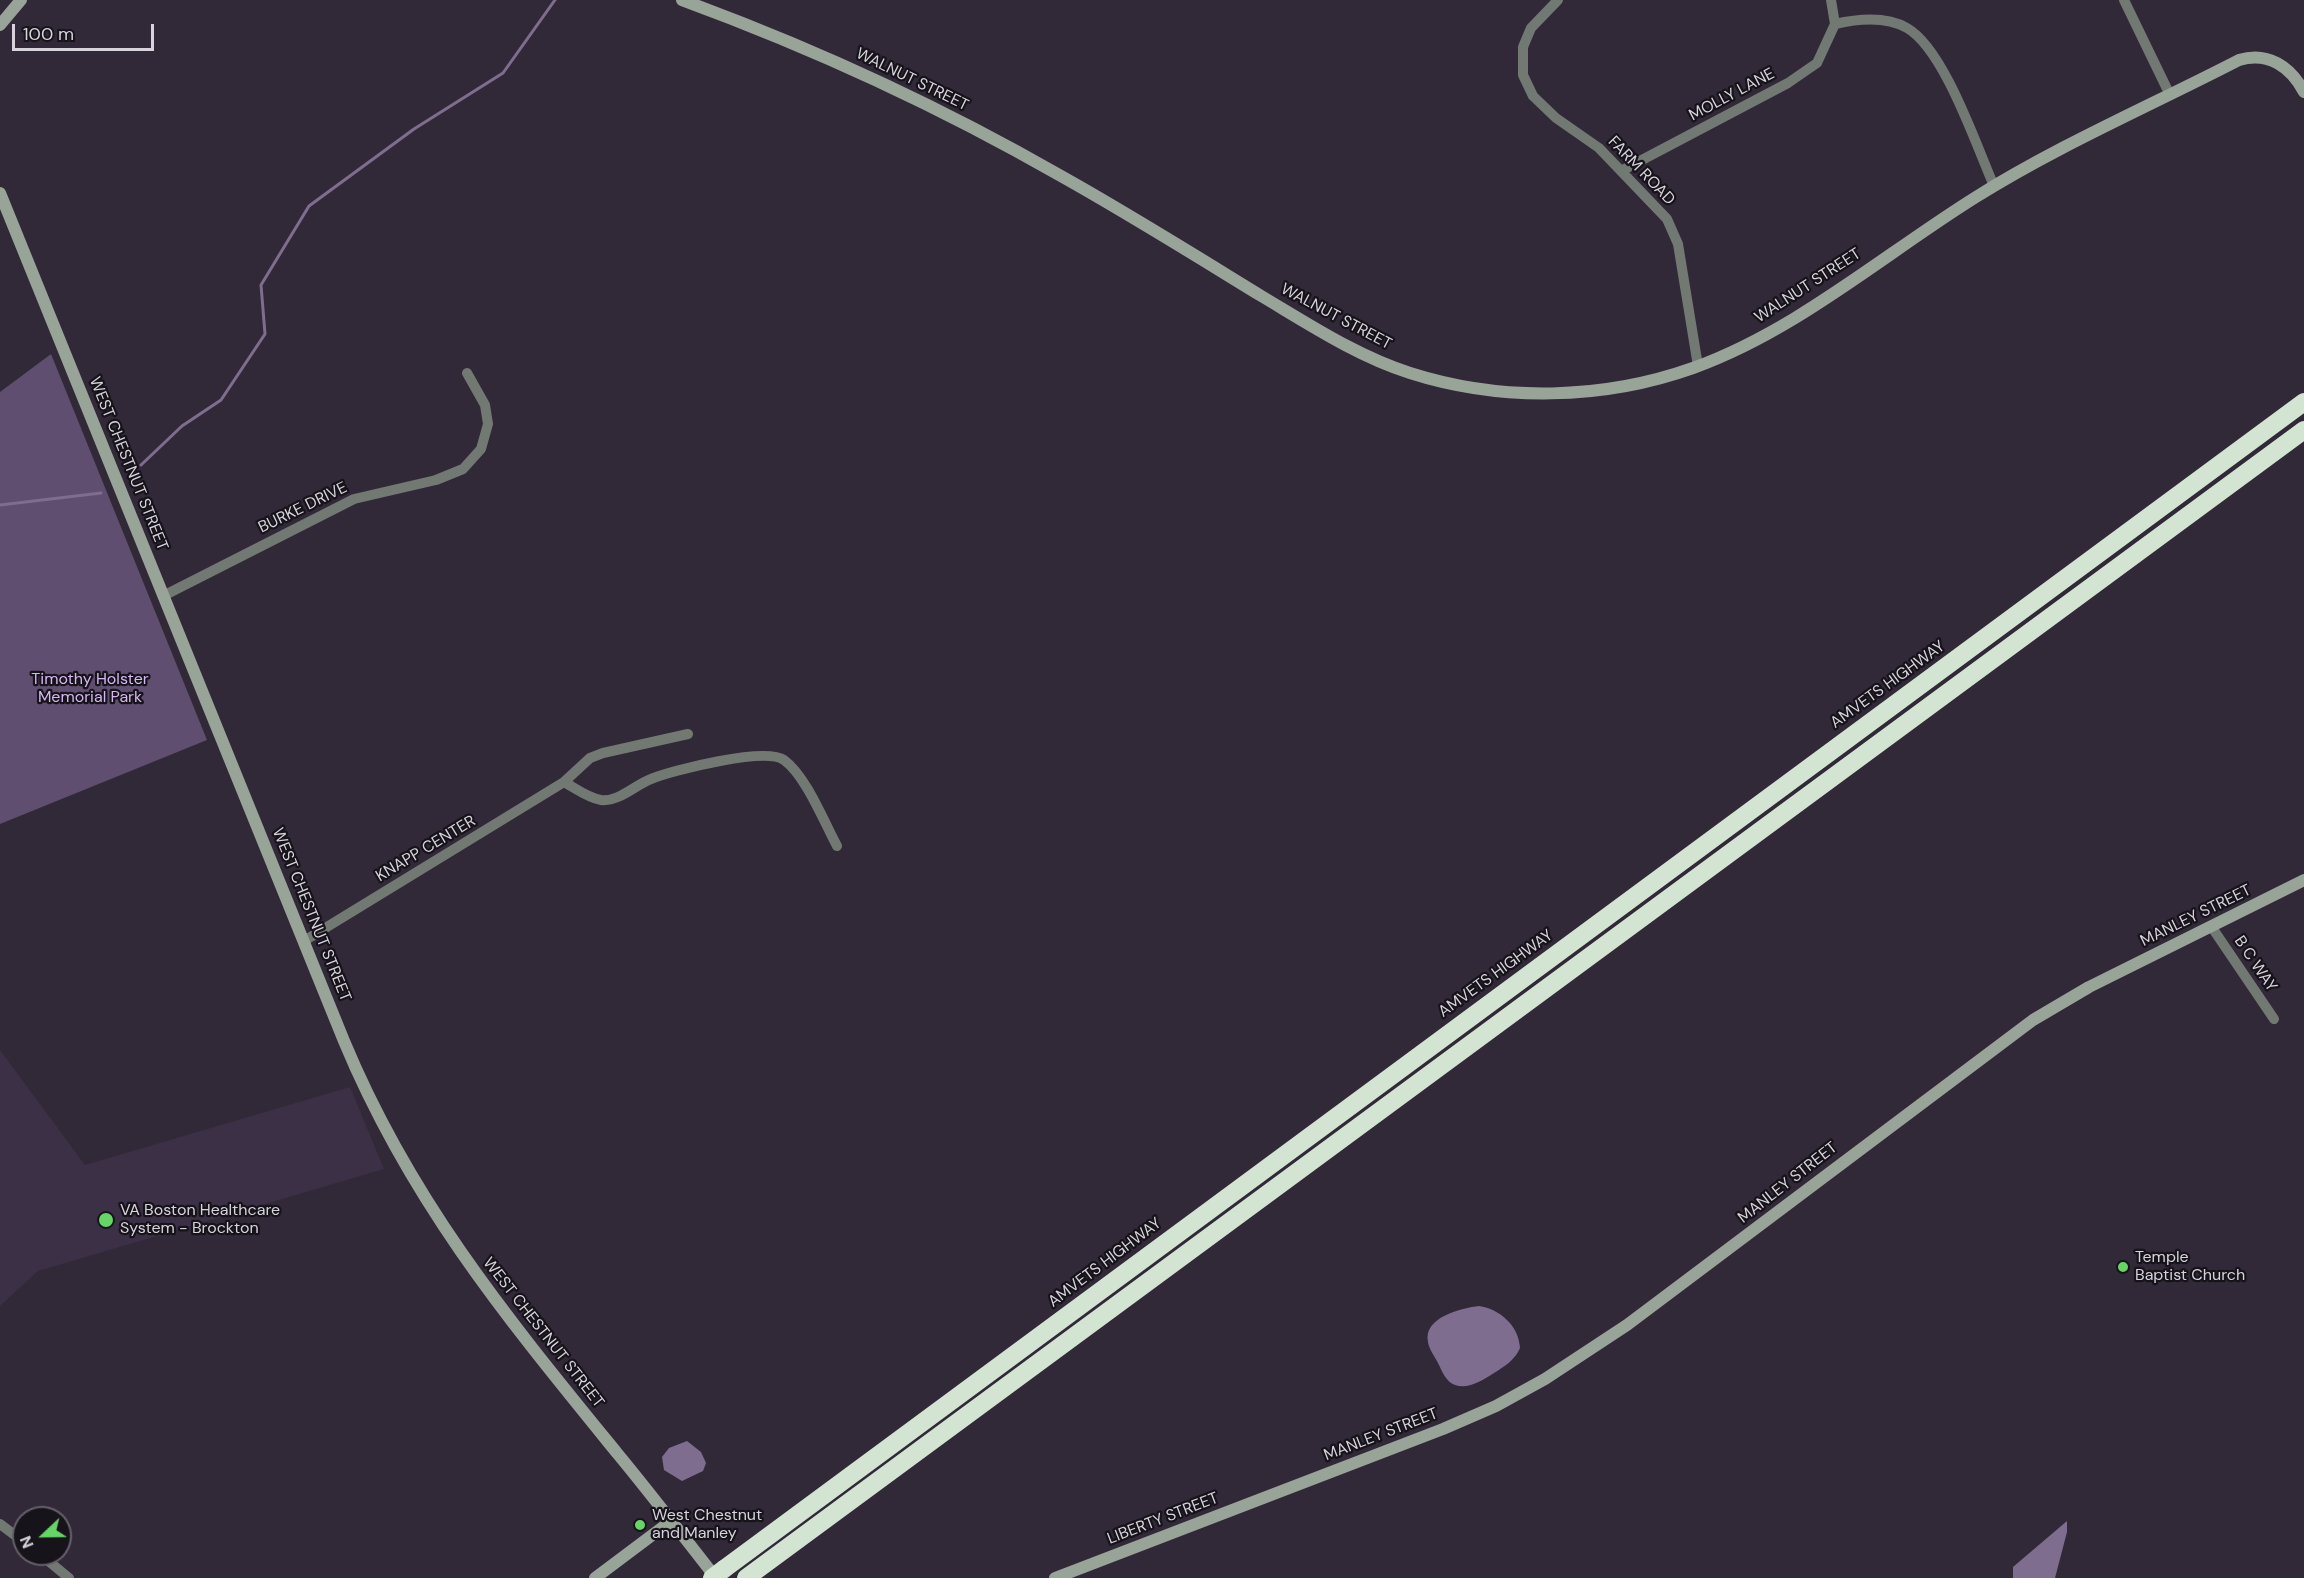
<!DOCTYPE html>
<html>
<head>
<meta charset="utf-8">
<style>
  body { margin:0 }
  #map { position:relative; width:2304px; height:1578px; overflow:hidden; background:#312938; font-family:"DM Sans",sans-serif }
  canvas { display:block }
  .north { position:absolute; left:12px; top:1506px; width:60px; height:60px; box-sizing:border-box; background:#17131a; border:2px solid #645f68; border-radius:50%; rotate:248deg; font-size:16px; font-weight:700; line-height:24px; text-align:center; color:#d7d2dc }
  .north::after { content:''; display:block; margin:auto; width:21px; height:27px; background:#67d466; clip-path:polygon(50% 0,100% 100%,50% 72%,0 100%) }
  .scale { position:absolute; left:12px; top:24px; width:142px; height:27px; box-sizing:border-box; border:3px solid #d7d2dc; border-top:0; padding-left:8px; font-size:18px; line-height:21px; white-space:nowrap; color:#d7d2dc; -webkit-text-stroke:4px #17131a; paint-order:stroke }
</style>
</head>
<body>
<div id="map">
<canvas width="2304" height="1578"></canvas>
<div class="north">N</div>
<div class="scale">100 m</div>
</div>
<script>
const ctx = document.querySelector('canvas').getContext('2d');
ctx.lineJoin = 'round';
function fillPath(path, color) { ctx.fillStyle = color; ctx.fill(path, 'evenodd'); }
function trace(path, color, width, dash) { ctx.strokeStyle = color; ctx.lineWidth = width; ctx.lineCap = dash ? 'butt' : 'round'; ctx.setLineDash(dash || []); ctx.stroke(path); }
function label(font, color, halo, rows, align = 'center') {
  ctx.font = font + ' "DM Sans",sans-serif'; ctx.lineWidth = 4.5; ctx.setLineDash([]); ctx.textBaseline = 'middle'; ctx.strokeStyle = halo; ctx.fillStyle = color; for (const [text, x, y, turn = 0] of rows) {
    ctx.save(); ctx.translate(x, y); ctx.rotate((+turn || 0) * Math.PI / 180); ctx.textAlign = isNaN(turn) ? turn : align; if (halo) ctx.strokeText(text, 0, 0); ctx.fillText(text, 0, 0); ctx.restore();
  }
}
fillPath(new Path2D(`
  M0 1050 85 1165 350 1087 384 1169 38 1271 0 1306Z`), '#3b3045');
fillPath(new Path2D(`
  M51 354 207 740 0 824V392Z`), '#5f4e6f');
fillPath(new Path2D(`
  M1479 1306C1500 1309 1519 1326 1520 1348 1515 1360 1505 1366 1494 1373 1483 1380 1468 1390 1455 1385 1446 1382 1442 1371 1438 1363 1435 1357 1429 1349 1428 1342 1423 1317 1462 1308 1479 1306Z
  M687 1441 701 1452 706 1463 703 1471 682 1481 664 1470 662 1457 669 1448Z
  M2067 1521V1532L2055 1578H2013V1567Z`), '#7f6d8f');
trace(new Path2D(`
  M141 465 182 426 221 400 265 334 261 285 309 206 414 129 503 73 555 0
  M0 505 101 493`), '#7f6d8f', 3);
trace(new Path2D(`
  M1558 0 1531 28 1523 47V75L1533 96 1556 118 1599 148 1667 219 1678 244 1698 366
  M1831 0 1835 24
  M2124 0 2170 95
  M1835 24C1857 19 1886 16 1907 28 1944 49 1976 145 1994 186
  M1621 171 1788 83 1817 63 1835 24
  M163 596 354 499 436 480 463 469 481 449 488 424 485 405 467 373
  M564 782C575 788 588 798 601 800 619 802 635 785 651 779 673 770 765 747 784 760 806 776 824 822 837 846
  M2211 926 2274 1019
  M304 941 564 782 590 758 603 753 688 734
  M0 1524 24 1542
  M40 1554 69 1578`), '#727972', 10);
trace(new Path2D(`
  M682 0C813 48 939 106 1061 176 1129 214 1196 256 1263 297 1310 325 1357 356 1410 373 1501 402 1603 400 1693 368 1796 331 1883 255 1976 197 2059 145 2152 105 2239 60 2268 51 2291 67 2304 92
  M0 25 21 0
  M0 193 344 1041C411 1202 508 1319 617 1453 651 1494 683 1536 716 1578
  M595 1578 671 1521
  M1055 1578 1443 1429 1496 1406 1545 1379 1627 1325 2033 1020 2089 987 2304 880`), '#99a499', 12);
trace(new Path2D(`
  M724 1569 2304 402
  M746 1578 2304 430`), '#d3e4d2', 18);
trace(new Path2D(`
  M712 1578 724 1569`), '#d3e4d2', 18);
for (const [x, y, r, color] of [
  [106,1220,8,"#67d466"],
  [2123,1267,6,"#67d466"],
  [640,1525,6,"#67d466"]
]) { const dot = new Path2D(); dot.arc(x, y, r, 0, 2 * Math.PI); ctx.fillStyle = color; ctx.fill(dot); trace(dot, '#17131a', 2); }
label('16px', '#d7d2dc', '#17131a', [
  ["WALNUT STREET",912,80,26],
  ["MOLLY LANE",1732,95,-28],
  ["FARM ROAD",1641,171,46],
  ["WALNUT STREET",1808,286,-33],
  ["WALNUT STREET",1336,317,28],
  ["WEST CHESTNUT STREET",128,464,68],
  ["BURKE DRIVE",303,508,-26],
  ["AMVETS HIGHWAY",1888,685,-36],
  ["KNAPP CENTER",426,849,-31],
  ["WEST CHESTNUT STREET",311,915,68],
  ["MANLEY STREET",2196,916,-26],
  ["B C WAY",2255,964,56],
  ["AMVETS HIGHWAY",1496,974,-36],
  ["MANLEY STREET",1788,1183,-38],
  ["AMVETS HIGHWAY",1105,1263,-37],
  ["WEST CHESTNUT STREET",543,1333,52],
  ["MANLEY STREET",1381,1435,-21],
  ["LIBERTY STREET",1163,1519,-21]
]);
label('16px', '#d6b7f2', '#17131a', [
  ["Timothy Holster",90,680],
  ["Memorial Park",90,698]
]);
label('16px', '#d7d2dc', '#17131a', [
  ["VA Boston Healthcare",120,1211],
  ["System - Brockton",120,1229],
  ["Temple",2135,1258],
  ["Baptist Church",2135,1276],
  ["West Chestnut",652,1516],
  ["and Manley",652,1534]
], 'left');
</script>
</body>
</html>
